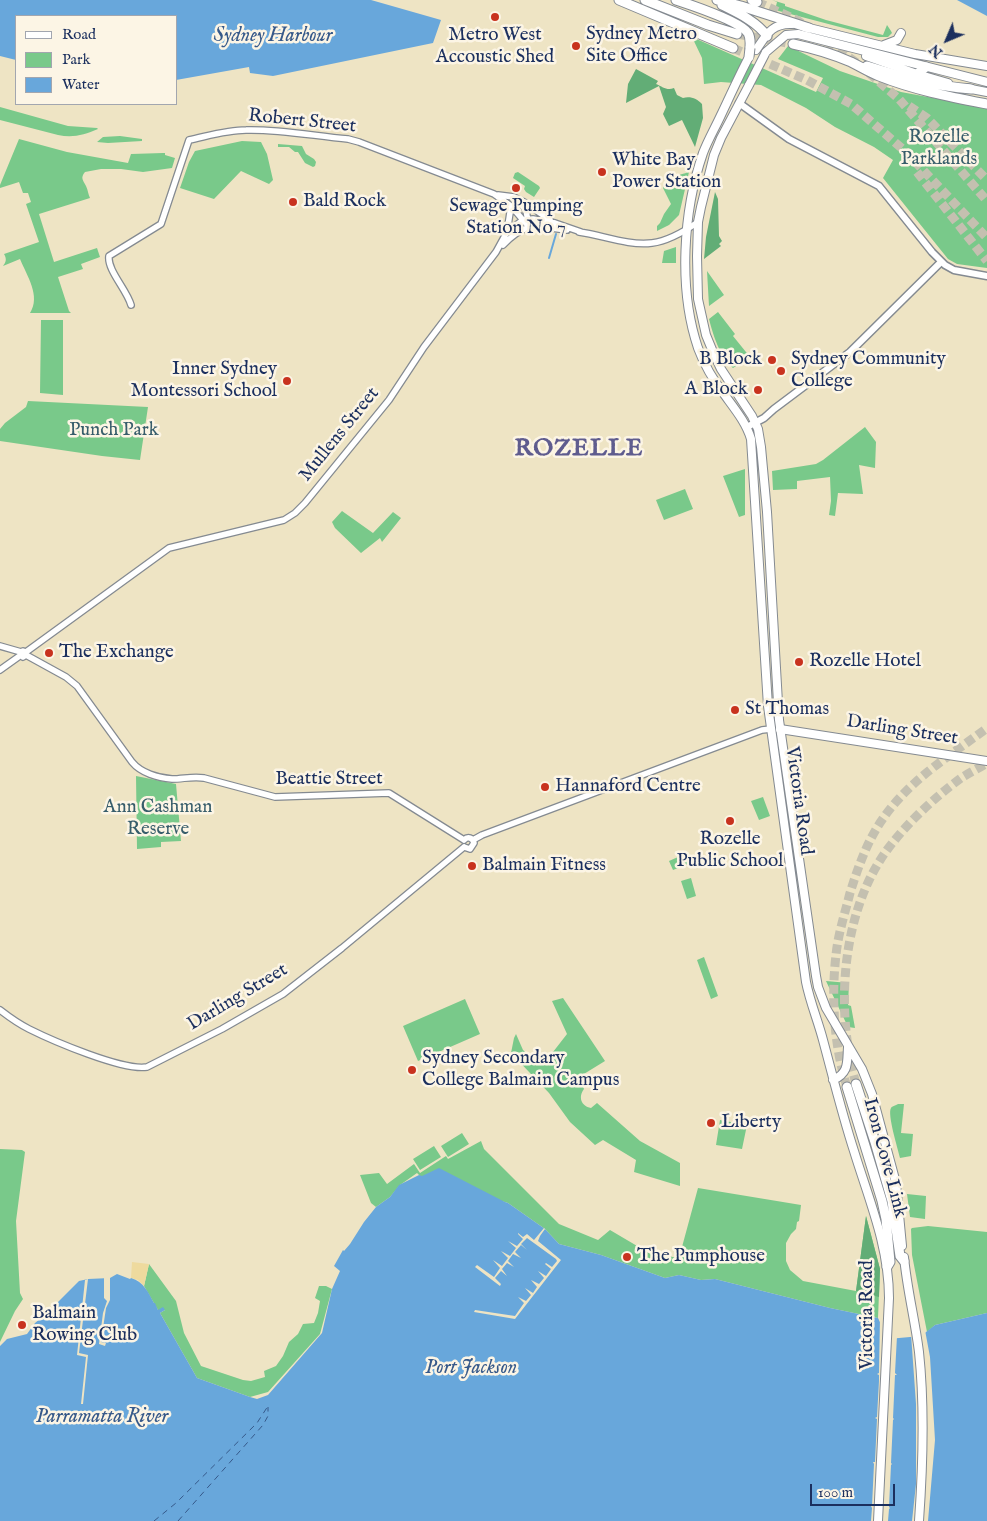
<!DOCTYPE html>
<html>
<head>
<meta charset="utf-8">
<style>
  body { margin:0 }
  #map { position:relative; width:987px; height:1521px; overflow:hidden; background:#eee4c4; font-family:"IM FELL English",serif }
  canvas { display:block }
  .legend { position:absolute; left:15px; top:15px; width:162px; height:90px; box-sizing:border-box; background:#fcf5e5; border:1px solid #a2a6af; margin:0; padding:6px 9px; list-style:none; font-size:15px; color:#1b2f5e }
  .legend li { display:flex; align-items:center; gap:10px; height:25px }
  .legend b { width:25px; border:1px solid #a2a6af }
  .north { position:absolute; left:922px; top:15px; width:50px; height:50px; -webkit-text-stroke:4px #fcf5e5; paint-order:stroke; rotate:225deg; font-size:14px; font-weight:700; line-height:20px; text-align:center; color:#1b2f5e }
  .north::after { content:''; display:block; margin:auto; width:18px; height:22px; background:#1b2f5e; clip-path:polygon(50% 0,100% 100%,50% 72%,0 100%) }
  .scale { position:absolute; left:810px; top:1484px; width:85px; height:22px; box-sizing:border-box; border:2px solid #1b2f5e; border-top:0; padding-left:6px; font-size:15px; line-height:18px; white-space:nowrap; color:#1b2f5e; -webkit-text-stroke:4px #fcf5e5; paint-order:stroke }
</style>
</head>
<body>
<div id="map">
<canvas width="987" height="1521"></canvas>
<ul class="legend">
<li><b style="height:6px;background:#fff"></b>Road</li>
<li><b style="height:14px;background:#79c98a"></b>Park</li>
<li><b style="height:14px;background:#68a7db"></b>Water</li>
</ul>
<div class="north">N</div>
<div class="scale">100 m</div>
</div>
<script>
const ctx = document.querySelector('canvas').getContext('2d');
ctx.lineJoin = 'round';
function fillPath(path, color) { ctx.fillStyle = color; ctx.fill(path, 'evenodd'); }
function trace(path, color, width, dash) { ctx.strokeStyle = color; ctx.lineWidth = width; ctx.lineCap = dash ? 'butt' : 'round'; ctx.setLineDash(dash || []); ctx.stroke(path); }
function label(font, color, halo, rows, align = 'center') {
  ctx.font = font + ' "IM FELL English",serif'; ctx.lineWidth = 5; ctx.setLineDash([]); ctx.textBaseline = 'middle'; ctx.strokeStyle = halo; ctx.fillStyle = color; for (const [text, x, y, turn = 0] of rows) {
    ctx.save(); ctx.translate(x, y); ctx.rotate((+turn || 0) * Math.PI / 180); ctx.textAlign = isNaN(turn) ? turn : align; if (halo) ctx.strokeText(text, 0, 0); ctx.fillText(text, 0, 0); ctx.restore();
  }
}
fillPath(new Path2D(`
  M772 0 785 4V6L826 20 883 35 887 25 891 31 892 33 888 37H878L775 10 777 2Z
  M692 37 816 92 823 78 778 59 788 46 840 71 901 92 987 108V268L957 264 948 259 883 178 893 160 874 147 835 127 806 108 761 85 721 82 704 84 702 58Z
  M0 107 68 126 97 128 98 129C84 135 73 138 58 135L0 120Z
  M120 136 142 139V141L108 143 97 142 103 137Z
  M19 139 67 152 128 163 131 154 163 153H165V155L175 158 172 168 143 172 121 169H101L85 172C80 178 83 180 86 186 88 190 88 194 90 198L39 214 54 262 97 248 100 257 81 264 83 269 58 277 69 311 71 313H30C41 296 27 276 20 259L3 266C6 262 7 259 4 254L39 242 26 204 31 202 28 193H23L19 182 0 188V185Z
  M242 141 261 142 267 154 273 180 269 184 241 171 214 199 180 188 189 162 195 151Z
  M278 144 302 146 306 154 314 159 316 162 315 166 313 167 305 163 298 152H295L289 147H278Z
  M518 172 539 186 540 188 534 197 526 192 524 189 525 186 513 178 515 173Z
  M689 172 679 215 669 225 657 231V226L660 223 664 214 671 204 663 188C667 178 679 175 689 172Z
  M676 247V263H662L664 251Z
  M707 271 724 295 709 306Z
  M718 312 735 334 733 336 750 357 733 368C720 357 713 335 709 319Z
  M41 320H63V395L40 393Z
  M28 401 148 407 140 460 102 456 0 441V429L5 423 26 407Z
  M865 427 876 442 875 468 859 465 863 494 838 493 835 516 829 515 831 501 830 477 797 481V489L773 490 772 471 816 464 823 460Z
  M745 469V515L739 517 723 476Z
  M685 489 693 509 664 520 656 500Z
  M342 511 373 533 393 512 401 518 382 542 380 538 361 553 335 528 332 522Z
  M136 776 176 784 181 841 161 842V847L137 849Z
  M763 797 770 816 759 820 751 801Z
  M687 853 691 863 673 870 669 861Z
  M691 878 696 896 687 899 681 881Z
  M704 957 718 996 711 999 697 960Z
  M826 981 849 983 848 1005 851 1006 855 1028 848 1027Z
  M563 998 605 1061 579 1077 584 1089C578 1097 581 1106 591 1108L597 1103 640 1141 680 1163V1186L634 1172 636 1160 603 1140 595 1145 570 1122 549 1093 511 1053 514 1038 516 1034 523 1050 536 1061H546L567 1034 552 1001Z
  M465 999 480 1034 418 1061 403 1026Z
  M898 1104H904L901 1133 913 1134 911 1156 900 1158C898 1149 887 1114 891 1108 891 1107 896 1105 898 1104Z
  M720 1120 747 1125 742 1149 716 1145Z
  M462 1133 469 1144 448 1157 441 1146Z
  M481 1141 484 1149 559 1224 598 1240 610 1230 649 1253 679 1258 698 1188 801 1205 799 1221 797 1222 796 1229 791 1234 786 1243V1261L790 1270 803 1281 856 1291 866 1216 880 1269 878 1318 830 1308 715 1279 701 1280 679 1275 665 1278 601 1255 559 1244 545 1229 508 1203 421 1177 417 1173 400 1185 390 1197 376 1207 371 1203 360 1175 379 1173 387 1184 414 1164 420 1173 446 1156 448 1159Z
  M434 1146 441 1157 420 1170 413 1159Z
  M0 1149 22 1150 25 1152 16 1221 20 1293 23 1299 15 1311 0 1342Z
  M907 1194 926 1196 925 1219 910 1217Z
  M928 1226 987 1232V1313L935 1325 927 1332 912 1255 911 1229 912 1228Z
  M149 1264 176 1301 184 1333 201 1366 243 1380 251 1381 265 1377 264 1371 276 1366 283 1356 289 1342 298 1334 303 1324 314 1323 318 1313 320 1301 315 1298 319 1286H326L332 1289 320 1334 268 1392 250 1397 197 1378 160 1313 165 1310H158L144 1286Z`), '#79c98a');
fillPath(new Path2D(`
  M636 69 658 81 656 84C663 87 667 91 674 88L677 95 683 98C691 96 697 99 702 104L703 118 695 147 682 120 669 126 663 114 666 107 659 86 626 103 628 84Z
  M715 192 718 199 719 236 722 241 719 244 721 246 704 259 706 237Z
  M866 1216 880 1269 879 1297 856 1291Z`), '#62ad76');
fillPath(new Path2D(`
  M132 1262 149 1264 144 1286 138 1280 131 1278Z`), '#eeda9e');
fillPath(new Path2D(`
  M0 0H371L441 20 433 43 273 76 250 73 249 67 176 80V16H16V60L0 56Z
  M957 0H987V16Z
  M439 1168 505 1202 508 1203 545 1229 559 1244 601 1255 665 1278 679 1275 701 1280 715 1279 830 1308 878 1318 888 1339 921 1336 935 1325 987 1313V1521H0V1346L7 1339 27 1334 35 1323 46 1314 79 1281 88 1279 110 1278 117 1274 130 1279 131 1278C144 1282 148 1292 154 1303H155L158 1310 163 1307 165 1310 160 1313 197 1378 250 1397 257 1399 268 1395 322 1333 332 1289 340 1271 334 1266 343 1250 344 1251 350 1244 364 1222 376 1207 390 1197 399 1185 419 1175 422 1176Z`), '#68a7db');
fillPath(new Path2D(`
  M544 1228 545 1229 540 1236 538 1241 561 1260 515 1319 474 1312 475 1310 515 1316 524 1303 518 1297 526 1301 531 1295 525 1288 533 1293 537 1287 531 1280 539 1284 544 1278 538 1271 546 1276 551 1269 545 1264 546 1263 552 1267 557 1261 556 1259 527 1238 521 1244 527 1250 521 1245 515 1252 521 1258 513 1254 508 1261 514 1267 507 1263 502 1269 507 1276 501 1271 495 1278 501 1284 500 1286 475 1267 477 1265 494 1277 500 1268 493 1260 502 1266 508 1258 501 1251 510 1256 516 1248 508 1241 517 1246 523 1239 518 1234V1233L523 1237 527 1234 534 1240Z
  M104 1278H110V1300L106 1308 101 1342 106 1343 105 1346 99 1344 103 1313 107 1301 104 1298Z
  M88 1279 79 1353 88 1355 83 1404H81L86 1357 77 1355 85 1280Z
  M880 1317 889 1337 897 1336 895 1373 897 1375H895L893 1418 894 1419 893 1420 891 1463 892 1464 891 1465 889 1507 890 1508 889 1509 888 1521H871L872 1508 871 1506H872L874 1464 873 1462H875L877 1419 875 1418 877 1417 879 1381V1375L877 1374 879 1373Z
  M925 1330 930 1357 935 1440 928 1521H912L916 1484V1404L911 1334 920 1333Z`), '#eee4c4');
trace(new Path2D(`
  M549 258 556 234`), '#68a7db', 2);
trace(new Path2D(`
  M154 1521 176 1503 257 1423 268 1406
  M178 1521 263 1425 268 1416V1407`), '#36598a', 1, [6, 5]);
trace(new Path2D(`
  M757 2 797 20 857 63
  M737 34 793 44
  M733 48 807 80 851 104 906 152 987 238
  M869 73 899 99 987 201
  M909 106 927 118 987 180
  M917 172 987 261
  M856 1084C835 1011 841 913 887 850 907 823 934 798 961 778 969 773 979 768 987 763
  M847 1087C834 1046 831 998 836 955 838 934 845 913 850 893 858 867 868 839 884 817 911 779 951 755 987 728`), '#c4c0b0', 9, [9, 4.5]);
const tertiary = new Path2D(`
  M498 195 514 197 524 202 550 220
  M519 202 526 210 528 222
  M507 232 511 206
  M579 232C602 235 628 246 652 243 669 241 685 231 698 222
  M503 245C527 220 536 227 567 230
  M131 305C127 290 107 270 109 256L161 224 189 140C208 136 227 130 246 130 280 129 314 136 348 139L359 142 494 194 511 206 529 227
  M0 646 21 652 23 651 26 652
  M26 652 169 548 284 520 295 513 305 503 389 400 424 347 496 252 507 232 523 220 533 219 555 223 581 232
  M26 655 66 677 77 686 132 762C141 773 158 778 172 779 183 779 193 776 204 778L275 797 389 793 464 840
  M0 670 21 655 23 657 26 655
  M464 840C468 836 473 838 474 843L470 849 464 847
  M473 840 482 835 762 730 771 729
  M0 1010C9 1017 19 1024 29 1029 53 1041 123 1071 147 1067L222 1029 283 994 342 948 464 847`);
const secondary = new Path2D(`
  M739 103 789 139 879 186 932 252 945 265 954 270 987 276
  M747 427 764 418 774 409 850 352 941 262`);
const primary = new Path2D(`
  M780 729 987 761`);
const trunk = new Path2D(`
  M805 27 915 54 987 66
  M884 45 897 40 901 33
  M756 50C766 36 771 23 792 24
  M766 52 786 35 798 34 987 82
  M866 56 917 74 948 83
  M749 57C739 76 730 96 721 115 715 128 708 140 703 153 683 211 678 289 698 348 704 364 713 380 724 394 734 408 746 422 751 439L768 706 806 982C810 1002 818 1021 823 1040 833 1077 842 1114 854 1151 869 1200 889 1246 889 1298L878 1521
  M749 85 721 138 714 155 701 207 698 222 697 256 698 299 706 335 713 352 721 369 752 416 758 429 761 447 767 512 779 720 816 976 818 987 826 1008 862 1069 872 1094 896 1183 902 1246
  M966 88 987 92
  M833 1080C849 1073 847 1063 848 1047
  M904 1257C907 1289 915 1320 919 1352 925 1408 923 1465 919 1521`);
const motorway = new Path2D(`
  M619 0 733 48
  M645 0 708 25 737 34
  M676 0C691 5 740 21 748 33 751 38 750 43 750 48
  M717 0 741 6 809 28
  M752 0 757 2
  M722 5C738 13 756 21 767 36
  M793 44C812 48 833 54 851 62 861 67 869 72 879 76 914 90 951 97 987 104
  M867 66C902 77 934 86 971 89
  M906 77 917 74 926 67
  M856 1084 875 1142 892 1201 900 1256 904 1261
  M847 1087 882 1201 886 1219 890 1262 887 1267`);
trace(tertiary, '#848a91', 8);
trace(secondary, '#848a91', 9);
trace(primary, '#848a91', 10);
trace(trunk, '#848a91', 10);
trace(motorway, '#848a91', 11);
trace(tertiary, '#fff', 5.5);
trace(secondary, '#fff', 6);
trace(primary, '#fff', 8);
trace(trunk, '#fff', 8);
trace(motorway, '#fff', 9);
const trunkBridge = new Path2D(`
  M749 85 765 54`);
const motorwayBridge = new Path2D(`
  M749 57 750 48`);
trace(trunkBridge, '#848a91', 10, []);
trace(motorwayBridge, '#848a91', 11, []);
trace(trunkBridge, '#fff', 8);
trace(motorwayBridge, '#fff', 9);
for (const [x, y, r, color] of [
  [495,17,5,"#c8321e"],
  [576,46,5,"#c8321e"],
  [602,172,5,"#c8321e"],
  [516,188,5,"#c8321e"],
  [293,202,5,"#c8321e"],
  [772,360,5,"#c8321e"],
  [781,371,5,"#c8321e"],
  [287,381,5,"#c8321e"],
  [758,390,5,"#c8321e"],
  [49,653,5,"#c8321e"],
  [799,662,5,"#c8321e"],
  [735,710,5,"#c8321e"],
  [545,787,5,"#c8321e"],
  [730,821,5,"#c8321e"],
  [472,866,5,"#c8321e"],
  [412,1070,5,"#c8321e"],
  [711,1123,5,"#c8321e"],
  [627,1257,5,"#c8321e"],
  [22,1325,5,"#c8321e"]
]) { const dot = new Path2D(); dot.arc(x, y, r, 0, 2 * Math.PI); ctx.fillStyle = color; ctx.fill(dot); trace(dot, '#fcf5e5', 2); }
label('19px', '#1b2f5e', '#fcf5e5', [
  ["Sydney Metro",586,35],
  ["Site Office",586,57],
  ["Metro West",495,36,"center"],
  ["Accoustic Shed",495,58,"center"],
  ["White Bay",612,161],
  ["Power Station",612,183],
  ["Bald Rock",303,202],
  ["Sewage Pumping",516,207,"center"],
  ["Station No 7",516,229,"center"],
  ["B Block",762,360,"right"],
  ["Sydney Community",791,360],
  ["College",791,382],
  ["Inner Sydney",277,370,"right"],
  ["Montessori School",277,392,"right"],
  ["A Block",748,390,"right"],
  ["The Exchange",59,653],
  ["Rozelle Hotel",809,662],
  ["St Thomas",745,710],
  ["Hannaford Centre",555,787],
  ["Rozelle",730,840,"center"],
  ["Public School",730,862,"center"],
  ["Balmain Fitness",482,866],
  ["Sydney Secondary",422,1059],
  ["College Balmain Campus",422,1081],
  ["Liberty",721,1123],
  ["The Pumphouse",637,1257],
  ["Balmain",32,1314],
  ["Rowing Club",32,1336]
], 'left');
label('19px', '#1b2f5e', '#fcf5e5', [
  ["Robert Street",302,122,6],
  ["Mullens Street",340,435,-51],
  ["Darling Street",902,731,9],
  ["Beattie Street",329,780],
  ["Victoria Road",798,801,82],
  ["Darling Street",238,998,-31],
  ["Iron Cove Link",884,1158,75],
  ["Victoria Road",868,1315,-90]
]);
label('19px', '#375d6b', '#fcf5e5', [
  ["Rozelle",939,138],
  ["Parklands",939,160],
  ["Punch Park",114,431],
  ["Ann Cashman",158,808],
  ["Reserve",158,830]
]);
label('italic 20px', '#36598a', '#fcf5e5', [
  ["Sydney Harbour",273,37],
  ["Port Jackson",471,1369],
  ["Parramatta River",102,1418]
]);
ctx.letterSpacing = '1px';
label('bold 24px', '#5f5c8e', '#fcf5e5', [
  ["ROZELLE",579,450]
]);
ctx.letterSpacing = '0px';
</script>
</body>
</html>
